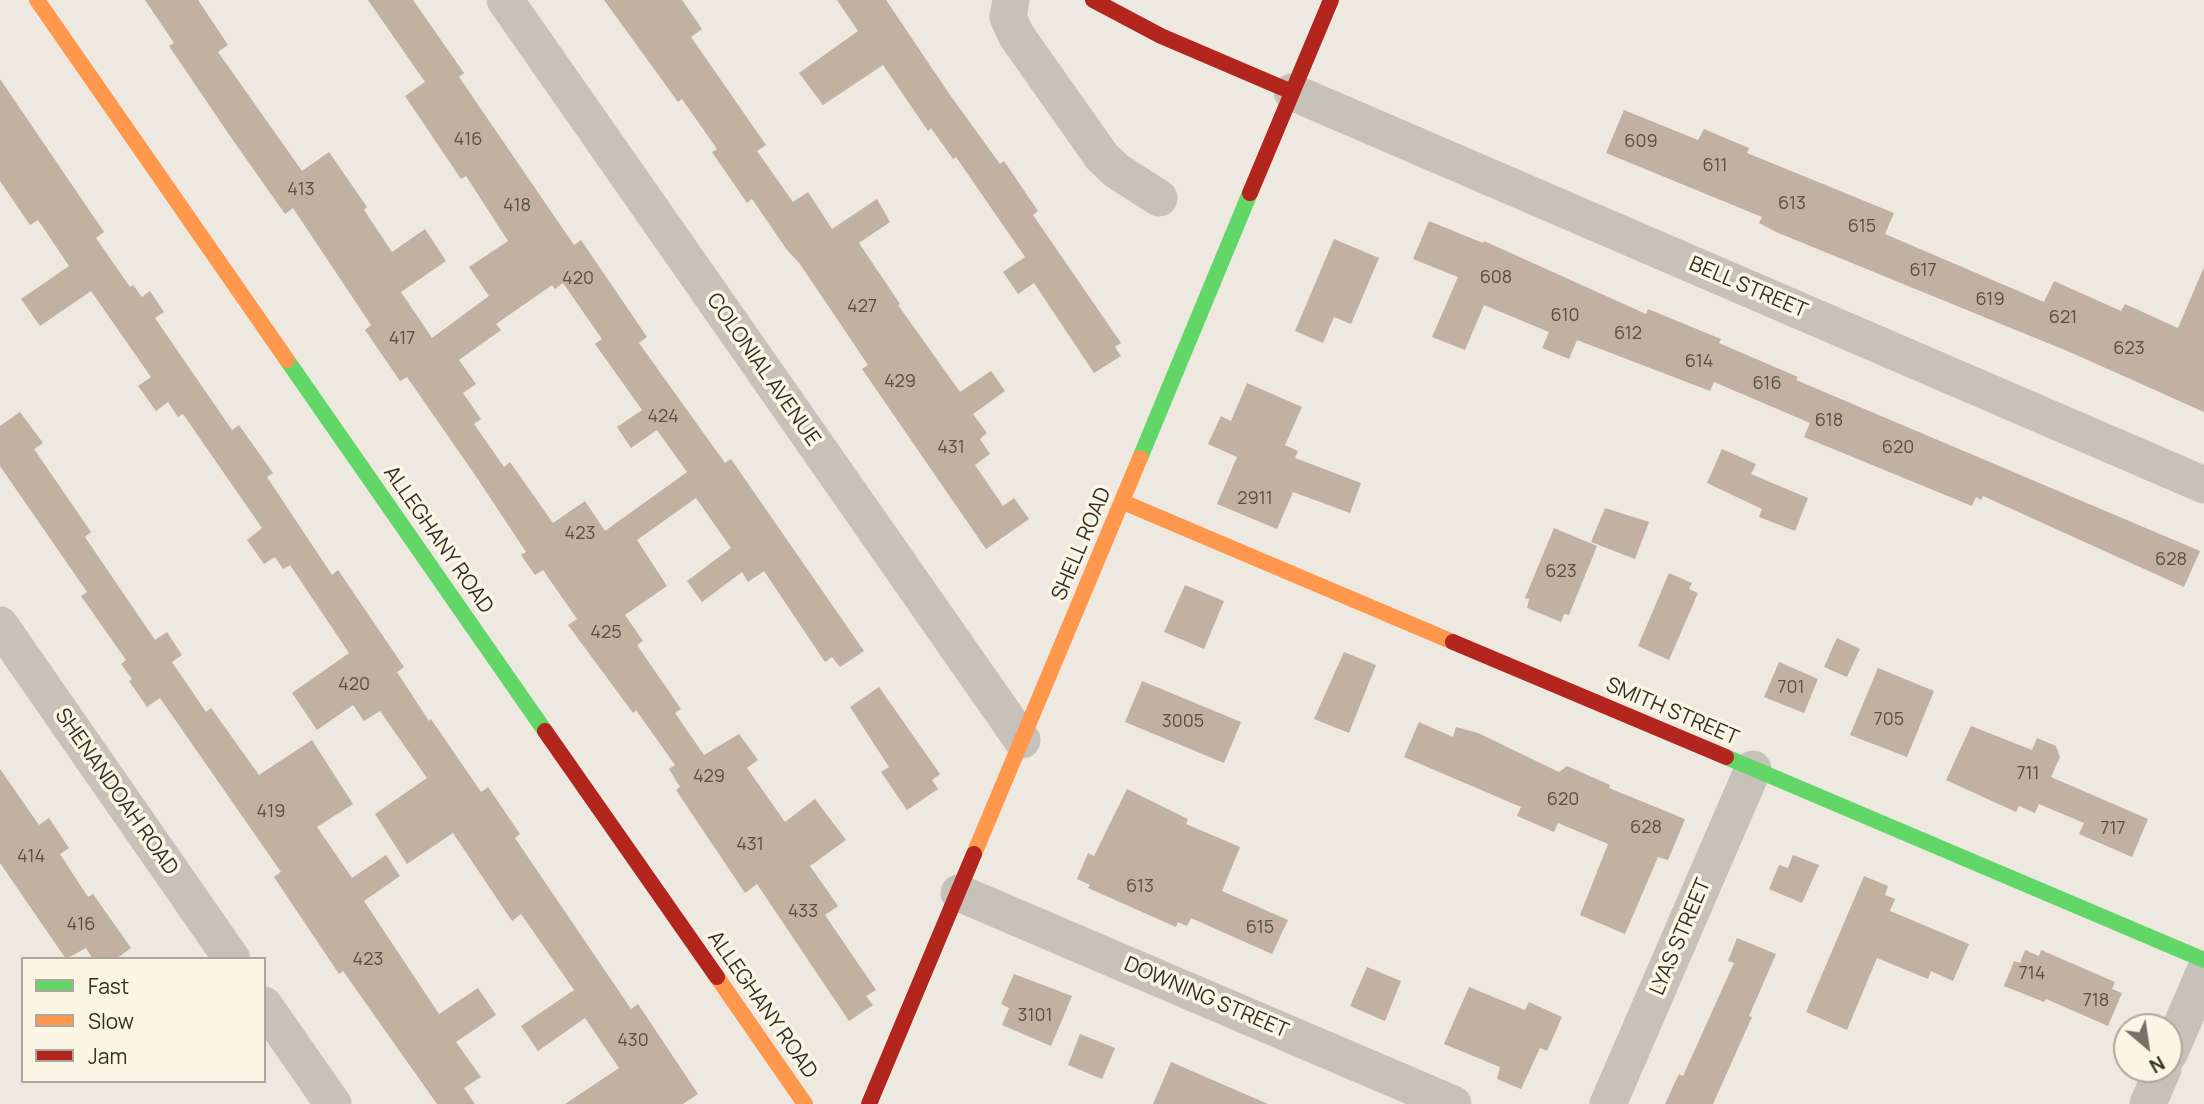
<!DOCTYPE html>
<html>
<head>
<meta charset="utf-8">
<style>
  body { margin:0 }
  #map { position:relative; width:2204px; height:1104px; overflow:hidden; background:#ede9e0; font-family:Manrope,sans-serif }
  canvas { display:block }
  .legend { position:absolute; left:21px; top:957px; width:245px; height:126px; box-sizing:border-box; background:#fbf5e6; border:2px solid #ada69a; margin:0; padding:9px 12px; list-style:none; font-size:21px; color:#372f27 }
  .legend li { display:flex; align-items:center; gap:14px; height:35px }
  .legend b { width:35px; border:2px solid #ada69a }
  .north { position:absolute; left:2113px; top:1013px; width:70px; height:70px; box-sizing:border-box; background:#fbf5e6; border:2px solid #ada69a; border-radius:50%; rotate:151deg; font-size:19px; font-weight:700; line-height:28px; text-align:center; color:#372f27 }
  .north::after { content:''; display:block; margin:auto; width:24px; height:32px; background:#777068; clip-path:polygon(50% 0,100% 100%,50% 72%,0 100%) }
</style>
</head>
<body>
<div id="map">
<canvas width="2204" height="1104"></canvas>
<ul class="legend">
<li><b style="height:9px;background:#63d668"></b>Fast</li>
<li><b style="height:9px;background:#ff974d"></b>Slow</li>
<li><b style="height:9px;background:#b3261e"></b>Jam</li>
</ul>
<div class="north">N</div>
</div>
<script>
const ctx = document.querySelector('canvas').getContext('2d');
ctx.lineJoin = 'round';
function fillPath(path, color) { ctx.fillStyle = color; ctx.fill(path, 'evenodd'); }
function trace(path, color, width, dash) { ctx.strokeStyle = color; ctx.lineWidth = width; ctx.lineCap = dash ? 'butt' : 'round'; ctx.setLineDash(dash || []); ctx.stroke(path); }
function label(font, color, halo, rows, align = 'center') {
  ctx.font = font + ' Manrope,sans-serif'; ctx.lineWidth = 7; ctx.setLineDash([]); ctx.textBaseline = 'middle'; ctx.strokeStyle = halo; ctx.fillStyle = color; for (const [text, x, y, turn = 0] of rows) {
    ctx.save(); ctx.translate(x, y); ctx.rotate((+turn || 0) * Math.PI / 180); ctx.textAlign = isNaN(turn) ? turn : align; if (halo) ctx.strokeText(text, 0, 0); ctx.fillText(text, 0, 0); ctx.restore();
  }
}
fillPath(new Path2D(`
  M145 0H198L228 45 218 52 302 171 329 152 367 207 364 210 392 252 425 229 446 261 401 292 432 338 489 296 469 267 508 241 466 176 461 179 405 96 425 82 368 0H413L464 73 459 77 574 245 581 240 647 337 639 343 725 463 731 459 864 651 840 667 832 657 825 662 764 571 748 582 742 572 702 602 687 581 731 548 696 498 637 540 667 586 625 615 643 641 637 645 681 709 675 713 704 755 739 734 758 760 747 768 785 822 815 799 846 840 810 866 838 906 825 915 876 990 866 996 873 1005 849 1021 757 884 745 893 676 790 680 787 669 769 675 765 636 710 633 713 568 625 577 619 543 570 535 575 521 555 526 552 475 475 407 377 400 381 365 330 371 325 293 208 285 214 230 136 169 46 174 43ZM563 283 602 339 595 344 642 410 617 427 631 448 657 430 687 472 605 531 585 501 553 523 510 462 504 467 474 424 481 419 463 393 476 384 459 360 501 330 496 324 552 285 555 289Z
  M604 0H682L702 29 691 37 766 145 757 151 793 202 808 192 832 229 877 199 890 222 859 243 900 304 898 305 960 392 991 371 1005 391 973 414 987 433 980 439 990 454 975 465 1003 506 1014 498 1029 519 986 549 862 369 868 365 800 264 787 250 752 199 747 203 712 152 717 149 682 99 678 102Z
  M837 0H886L950 95 1000 164 1004 161 1038 211 1033 215 1121 343 1115 347 1121 356 1094 373 1034 283 1018 294 1003 272 1025 257 956 157 953 159 931 128 928 131 883 65 823 105 799 73 858 31Z
  M0 79 104 232 96 238 130 287 133 285 142 297 150 291 164 312 155 318 232 430 239 425 273 473 267 477 332 575 338 570 404 667 397 672 429 721 431 719 481 792 488 787 520 834 515 838 631 1009 638 1004 698 1094 683 1104H565L619 1068 585 1018 538 1051 521 1026 574 990 521 914 512 921 453 833 407 864 375 814 427 778 380 711 364 721 353 705 317 730 292 693 349 653 290 565 283 569 275 557 264 564 247 540 262 528 183 414 178 417 168 402 156 411 138 386 151 377 91 291 40 326 21 299 69 266 38 220 30 225 0 181Z
  M1624 110 1698 140 1704 129 1749 148 1747 153 1894 213 1885 234 2044 302 2054 281 2121 311 2125 304 2178 328 2204 267V412L2072 353 1776 232 1759 223 1762 217 1606 153Z
  M1429 221 1483 243 1484 241 1646 314 1648 309 1721 339 1719 343 1798 377 1796 380 2200 551 2184 587 1983 496 1981 500 1976 497 1972 506 1804 437 1810 423 1714 382 1710 391 1577 340 1569 359 1542 348 1549 332 1484 305 1465 350 1432 337 1458 277 1413 259Z
  M1334 239 1379 258 1351 324 1334 317 1323 343 1295 331Z
  M1247 383 1302 407 1285 445 1298 451 1295 458 1361 483 1350 513 1293 492 1277 529 1217 504 1237 457 1208 444 1221 416 1231 421Z
  M20 412 43 443 34 449 91 532 85 537 155 640 167 632 182 655 172 662 206 712 211 708 259 775 312 740 353 804 317 827 352 878 386 855 400 876 364 901 439 1014 478 988 496 1015 456 1042 481 1077 464 1088 475 1104H437L343 971 339 974 274 877 281 872 160 698 147 707 129 681 132 679 121 664 126 660 81 596 87 592 0 466V426Z
  M1722 449 1756 464 1751 474 1808 498 1795 531 1759 517 1762 509 1707 483Z
  M1605 508 1649 522 1635 559 1591 542Z
  M1554 528 1597 546 1569 615 1564 614 1561 622 1527 608 1529 599 1525 598Z
  M1669 573 1692 583 1689 589 1698 593 1669 660 1638 646Z
  M1185 585 1224 601 1204 649 1164 632Z
  M1837 638 1860 649 1847 677 1824 667Z
  M1344 652 1376 665 1349 733 1314 719Z
  M1779 662 1818 679 1804 713 1764 697Z
  M1878 668 1934 691 1907 757 1850 735Z
  M1142 681 1241 722 1224 763 1125 722Z
  M879 687 940 774 932 780 938 789 907 810 881 772 889 767 850 707Z
  M1419 722 1453 737 1456 727 1478 733 1559 772 1567 766 1610 785 1609 788 1685 819 1668 860 1658 857 1625 934 1580 915 1608 844 1558 823 1554 832 1517 816 1521 807 1404 757Z
  M1971 726 2032 750 2037 738 2056 746 2060 757 2051 777 2148 819 2132 857 2079 834 2084 823 2039 804 2035 813 2019 806 2016 812 1946 780Z
  M0 769 39 825 49 818 69 848 60 854 88 897 93 894 131 948 116 959H93L86 948 66 959 0 863Z
  M1127 789 1188 819 1186 824 1240 847 1222 891 1288 920 1272 954 1191 918 1187 926 1178 922 1176 927 1088 888 1090 885 1077 879 1088 853 1094 856Z
  M1793 855 1819 865 1802 903 1769 889 1779 865 1788 868Z
  M1864 876 1888 886 1885 895 1895 899 1890 911 1969 944 1953 981 1931 971 1928 979 1877 958 1847 1030 1806 1012Z
  M1737 938 1776 954 1749 1016 1752 1017 1713 1104H1665L1679 1074 1683 1076 1734 963 1728 961Z
  M2025 950 2039 956 2041 950 2115 982 2112 989 2122 993 2108 1026 2046 999 2044 1002 2004 986 2014 961 2020 963Z
  M1367 967 1401 981 1385 1021 1350 1006Z
  M1014 974 1072 996 1051 1046 1002 1025 1009 1008 1001 1004Z
  M1469 987 1525 1010 1529 1002 1562 1017 1547 1051 1540 1048 1521 1089 1497 1079 1500 1067 1444 1044Z
  M1080 1034 1115 1048 1102 1079 1068 1065Z
  M1171 1062 1268 1104H1153Z`), '#c2b0a0');
trace(new Path2D(`
  M505 0 1022 740
  M1011 0 1008 17 1016 35 1102 157 1117 171 1159 198
  M1292 92 2204 485
  M0 625 232 959
  M959 893 1453 1104
  M264 1005 333 1104
  M2169 1054 2204 973
  M1608 1104 1753 769
  M2148 1104 2163 1069`), '#c6c1b9', 37);
trace(new Path2D(`
  M287 360 545 731
  M1140 458 1250 193
  M1726 757 2204 960`), '#63d668', 16);
trace(new Path2D(`
  M37 0 287 360
  M1123 502 1453 642
  M974 854 1140 458
  M717 977 805 1104`), '#ff974d', 16);
trace(new Path2D(`
  M1093 0 1161 36 1292 92
  M1250 193 1331 0
  M1453 642 1726 757
  M545 731 717 977
  M869 1104 974 854`), '#b3261e', 16);
label('18px', '#5a4f45', null, [
  ["416",468,140],
  ["609",1641,142],
  ["611",1715,166],
  ["413",301,190],
  ["613",1792,204],
  ["418",517,206],
  ["615",1862,227],
  ["617",1923,271],
  ["608",1496,278],
  ["420",578,279],
  ["619",1990,300],
  ["427",862,307],
  ["610",1565,316],
  ["621",2063,318],
  ["612",1628,334],
  ["417",402,339],
  ["623",2129,349],
  ["614",1699,362],
  ["429",900,382],
  ["616",1767,384],
  ["424",663,417],
  ["618",1829,421],
  ["431",951,448],
  ["620",1898,448],
  ["2911",1255,499],
  ["423",580,534],
  ["628",2171,560],
  ["623",1561,572],
  ["425",606,633],
  ["420",354,685],
  ["701",1791,688],
  ["705",1889,720],
  ["3005",1183,722],
  ["711",2028,774],
  ["429",709,777],
  ["620",1563,800],
  ["419",271,812],
  ["628",1646,828],
  ["717",2113,829],
  ["431",750,845],
  ["414",31,857],
  ["613",1140,887],
  ["433",803,912],
  ["416",81,925],
  ["615",1260,928],
  ["423",368,960],
  ["714",2032,974],
  ["718",2096,1001],
  ["3101",1035,1016],
  ["430",633,1041]
]);
label('21px', '#372f27', '#fbf5e6', [
  ["BELL STREET",1748,288,23],
  ["COLONIAL AVENUE",763,370,55],
  ["ALLEGHANY ROAD",438,540,55],
  ["SHELL ROAD",1082,544,-67],
  ["SMITH STREET",1672,712,23],
  ["SHENANDOAH ROAD",116,792,55],
  ["LYAS STREET",1681,937,-67],
  ["DOWNING STREET",1206,998,23],
  ["ALLEGHANY ROAD",762,1005,55]
]);
</script>
</body>
</html>
